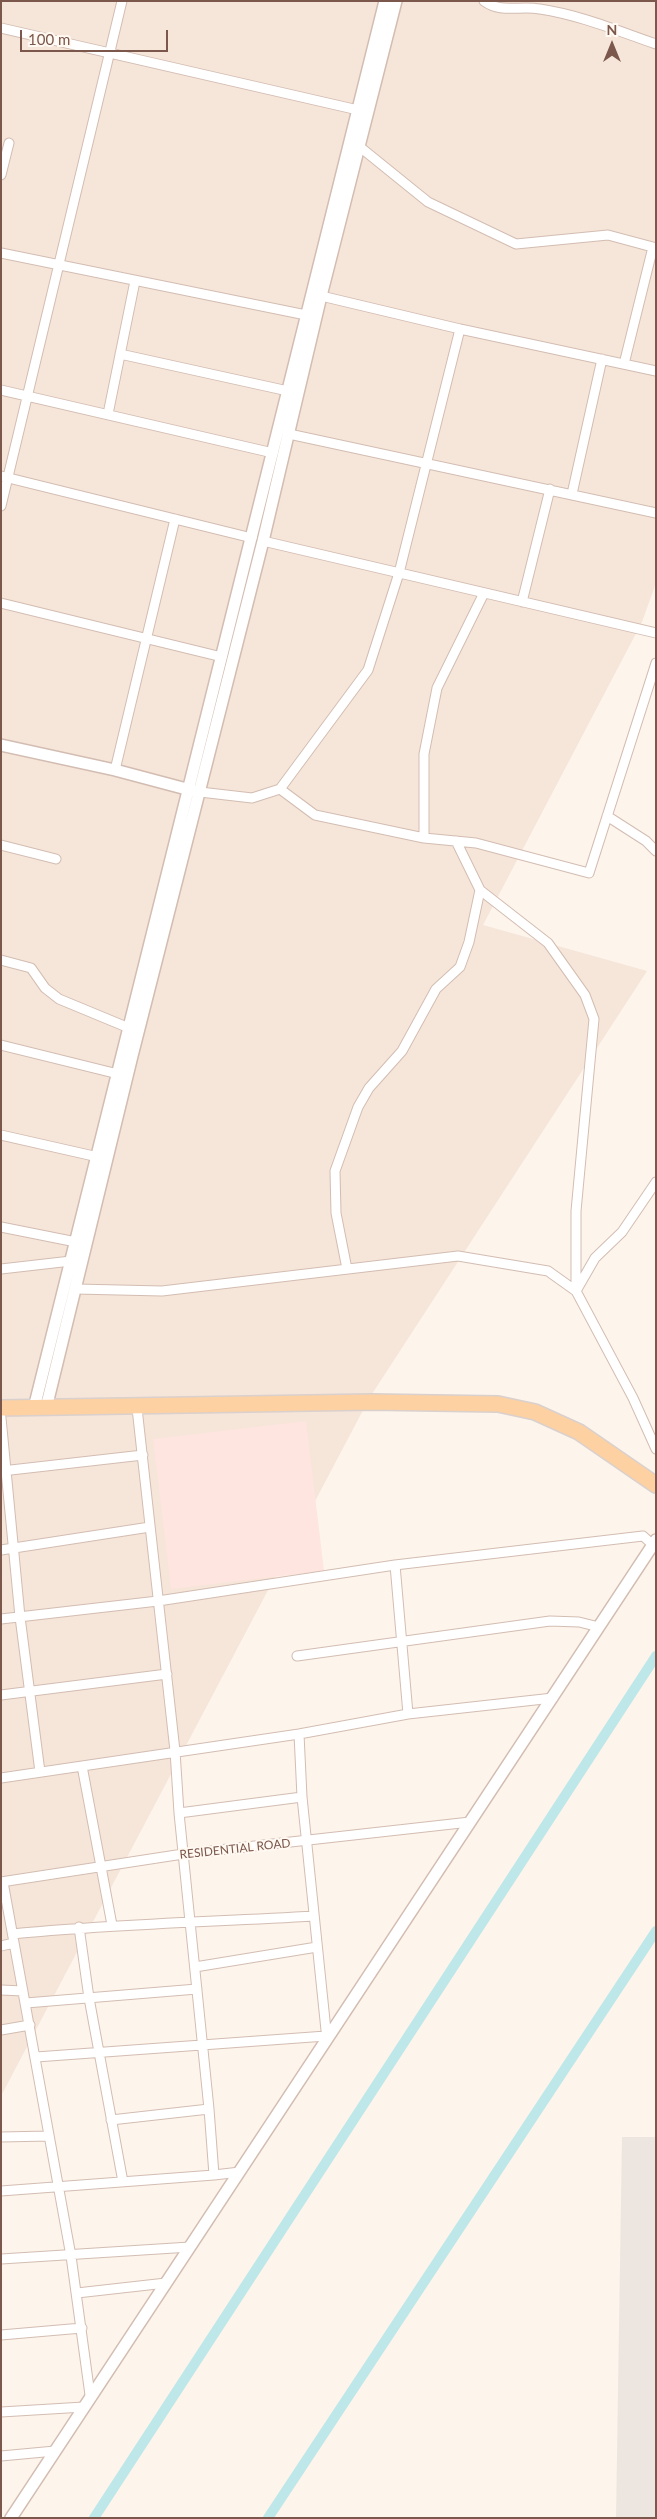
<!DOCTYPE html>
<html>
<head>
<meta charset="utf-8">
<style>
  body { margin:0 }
  #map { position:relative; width:657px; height:2519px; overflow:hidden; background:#fdf4eb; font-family:Lato,sans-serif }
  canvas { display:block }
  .frame { position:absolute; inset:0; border:2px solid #7b574c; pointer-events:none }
  .north { position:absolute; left:587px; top:20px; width:50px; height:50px; -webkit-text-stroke:4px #fff9f2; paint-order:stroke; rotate:0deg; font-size:14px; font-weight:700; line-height:20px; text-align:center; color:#7b574c }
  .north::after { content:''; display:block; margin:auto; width:18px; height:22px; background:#7b574c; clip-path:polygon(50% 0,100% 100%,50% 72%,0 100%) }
  .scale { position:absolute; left:20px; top:30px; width:148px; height:22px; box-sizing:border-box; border:2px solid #7b574c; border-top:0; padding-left:6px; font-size:15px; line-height:18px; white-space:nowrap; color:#7b574c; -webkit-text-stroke:4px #fff9f2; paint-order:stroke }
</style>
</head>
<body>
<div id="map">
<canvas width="657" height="2519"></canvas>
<div class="frame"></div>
<div class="north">N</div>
<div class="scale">100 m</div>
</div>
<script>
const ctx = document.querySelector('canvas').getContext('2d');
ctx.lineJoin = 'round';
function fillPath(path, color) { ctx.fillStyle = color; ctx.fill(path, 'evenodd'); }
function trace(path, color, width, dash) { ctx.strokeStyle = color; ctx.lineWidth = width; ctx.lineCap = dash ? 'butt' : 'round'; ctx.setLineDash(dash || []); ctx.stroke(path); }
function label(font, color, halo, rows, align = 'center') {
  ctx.font = font + ' Lato,sans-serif'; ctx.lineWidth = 4; ctx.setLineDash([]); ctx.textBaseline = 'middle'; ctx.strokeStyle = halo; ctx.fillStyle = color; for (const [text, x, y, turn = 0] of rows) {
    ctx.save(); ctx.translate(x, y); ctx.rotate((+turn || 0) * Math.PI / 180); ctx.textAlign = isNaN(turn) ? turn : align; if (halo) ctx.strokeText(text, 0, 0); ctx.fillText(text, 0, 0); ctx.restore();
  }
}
fillPath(new Path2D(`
  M1 1H656V583L642 622 483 925 647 971 370 1397 1 2096Z`), '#f6e5d9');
fillPath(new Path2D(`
  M306 1421 324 1571 171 1589 153 1439Z`), '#fee5df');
fillPath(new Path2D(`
  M622 2137H656V2518H616Z`), '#ede5e0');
trace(new Path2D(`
  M94 2518 656 1656
  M268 2518 656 1931`), '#bee7e9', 10);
const minor = new Path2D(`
  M484 1C502 14 519 5 540 9 580 15 618 31 656 44
  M1 28 358 110
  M360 147 428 202 516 244 608 235 656 248
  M1 175 9 143
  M1 253 306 315
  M317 295 460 329 656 371
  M120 354 288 391
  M624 364 653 247
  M1 390 273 453
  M108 414 135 281
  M289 434 656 513
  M1 476 252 538
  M572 494 602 359
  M1 506 122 1
  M263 541 656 633
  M522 602 550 489
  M1 603 222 657
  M115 770 175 519
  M280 789 368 670 399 573 460 329
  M200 792 252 798 280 789 315 815 424 838 476 843 589 873 656 663
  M607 816 646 841 656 851
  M424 838V754L437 688 484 593
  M456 841 480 890 548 943 585 995 594 1019 576 1211V1291
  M1 845 56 859
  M1 960 31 968 45 988 59 999 129 1028
  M1 1045 118 1074
  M1 1135 98 1157
  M1 1227 76 1242
  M1 1269 71 1261
  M347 1269 336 1213 335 1171 358 1107 369 1088 402 1051 436 989 460 967 469 942 480 890
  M76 1289 162 1291 458 1256 548 1271 576 1291 633 1398 656 1449
  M576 1291 595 1258 622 1232 656 1182
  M137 1408 175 1751 179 1813 209 2109 214 2175 240 2172
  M1 1418 20 1617 40 1772
  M2 1471 143 1455
  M1 1550 150 1527
  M395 1565 408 1714
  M1 1619 158 1601 395 1565 643 1536 653 1545
  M297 1656 550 1621 579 1622 599 1627
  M1 1695 167 1674
  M299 1734 302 1797
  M82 1766 112 1925
  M1 1778 299 1734 408 1714 553 1698
  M179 1813 302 1797 327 2040
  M1 1882 183 1854 470 1822
  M3 1882 71 2256 90 2395
  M79 1927 89 1998 123 2182
  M13 1934C113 1924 213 1922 314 1916
  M1 1946 14 1943
  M195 1967 317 1947
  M1 1990 23 1991
  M26 2003 197 1989
  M1 2030 30 2025
  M36 2057 326 2036
  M111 2120 209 2109
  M1 2137 49 2136
  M1 2191 214 2175
  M1 2259 190 2247
  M77 2293 166 2283
  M1 2335 82 2328
  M1 2412 84 2407
  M1 2456 55 2451`);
const tertiary = new Path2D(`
  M1 745 115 770 194 791
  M34 1408 385 1
  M46 1408 132 1056 263 541 321 296 396 1
  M11 2518 656 1540`);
const primary = new Path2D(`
  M1 1408 372 1402 498 1404 535 1412 579 1432 656 1485`);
trace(minor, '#d3bdb2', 11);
trace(tertiary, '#d3bdb2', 14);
trace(primary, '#dad0cd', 18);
trace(minor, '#fff', 9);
trace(tertiary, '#fff', 11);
trace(primary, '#fdd1a2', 15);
label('12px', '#7b574c', '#fff9f2', [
  ["RESIDENTIAL ROAD",235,1849,-6]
]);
</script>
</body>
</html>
